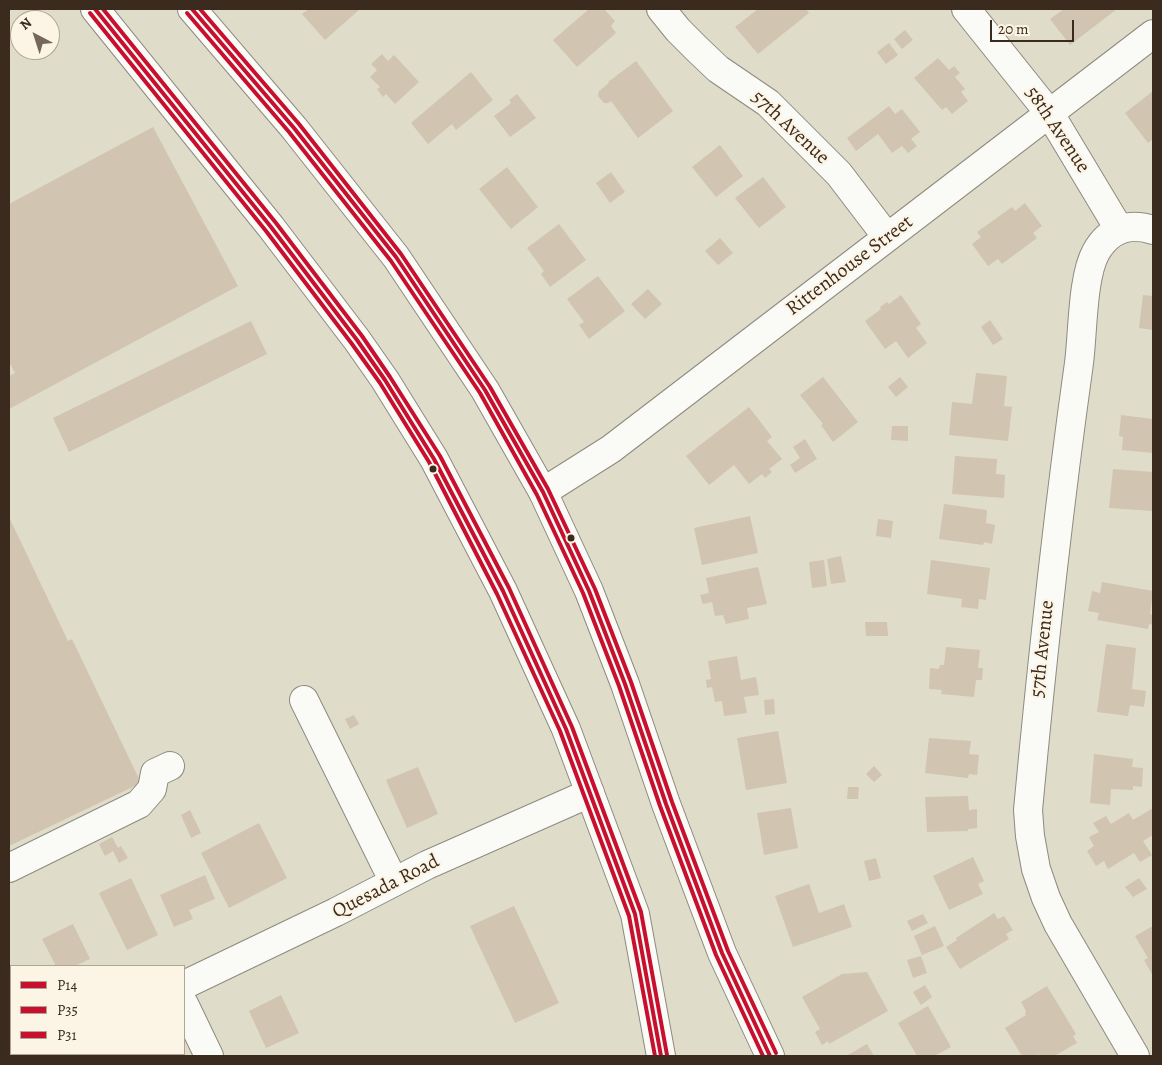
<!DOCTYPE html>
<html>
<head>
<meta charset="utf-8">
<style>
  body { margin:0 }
  #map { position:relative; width:1162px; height:1065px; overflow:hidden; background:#e0dcca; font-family:Alegreya,serif }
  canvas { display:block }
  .frame { position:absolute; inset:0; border:10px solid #3b2a1e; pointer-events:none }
  .legend { position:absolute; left:10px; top:965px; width:175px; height:90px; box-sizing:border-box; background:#fcf5e5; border:1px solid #afa495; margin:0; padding:6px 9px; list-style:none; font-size:15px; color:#3b2a1e }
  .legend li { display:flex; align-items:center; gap:10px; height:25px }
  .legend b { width:25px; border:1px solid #afa495 }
  .north { position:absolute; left:10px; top:10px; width:50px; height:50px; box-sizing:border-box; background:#fcf5e5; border:1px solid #afa495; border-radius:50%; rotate:320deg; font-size:14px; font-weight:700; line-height:20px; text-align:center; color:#3b2a1e }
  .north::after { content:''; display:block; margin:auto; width:18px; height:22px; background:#75685a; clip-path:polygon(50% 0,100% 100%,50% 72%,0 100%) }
  .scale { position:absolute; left:990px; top:20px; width:84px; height:22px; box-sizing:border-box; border:2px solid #3b2a1e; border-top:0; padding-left:6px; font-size:15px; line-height:18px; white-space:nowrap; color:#3b2a1e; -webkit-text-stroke:4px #fcf5e5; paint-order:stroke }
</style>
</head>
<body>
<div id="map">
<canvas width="1162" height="1065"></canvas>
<div class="frame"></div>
<ul class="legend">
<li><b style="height:6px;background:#c8102e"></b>P14</li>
<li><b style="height:6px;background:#c8102e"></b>P35</li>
<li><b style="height:6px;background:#c8102e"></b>P31</li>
</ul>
<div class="north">N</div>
<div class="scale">20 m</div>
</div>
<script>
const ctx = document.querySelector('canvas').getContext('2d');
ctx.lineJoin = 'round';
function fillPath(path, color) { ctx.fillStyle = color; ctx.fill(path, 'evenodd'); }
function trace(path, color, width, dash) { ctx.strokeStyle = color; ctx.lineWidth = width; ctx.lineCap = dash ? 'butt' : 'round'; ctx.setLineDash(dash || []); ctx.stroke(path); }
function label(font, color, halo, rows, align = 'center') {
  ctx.font = font + ' Alegreya,serif'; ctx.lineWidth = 4.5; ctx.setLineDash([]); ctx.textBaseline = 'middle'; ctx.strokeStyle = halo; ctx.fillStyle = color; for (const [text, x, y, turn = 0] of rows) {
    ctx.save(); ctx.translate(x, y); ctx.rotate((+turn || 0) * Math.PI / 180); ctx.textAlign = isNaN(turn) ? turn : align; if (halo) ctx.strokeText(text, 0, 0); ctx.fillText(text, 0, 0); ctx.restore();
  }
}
fillPath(new Path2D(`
  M309 9H360L325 40 302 14Z
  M589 9H604L615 21 611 26 616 33 577 67 553 40Z
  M758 9H806L809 13 758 54 735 27Z
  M1064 9H1117L1070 45 1050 19Z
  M905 30 913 40 902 49 894 39Z
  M889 43 898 55 886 64 877 52Z
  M382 54 388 61 394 55 419 82 395 104 386 94 383 97 377 89 380 87 370 77 377 70 371 64Z
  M938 58 949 70 954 66 960 73 955 77 965 89 961 92 968 101 952 114 946 107 942 110 914 78Z
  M636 61 673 111 638 138 611 101 608 103H604L598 96 599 91 609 83 608 82Z
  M471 72 493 100 456 130 452 124 428 144 411 123Z
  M1153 91V139L1148 143 1125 113Z
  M517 94 536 118 510 137 494 116 511 103 509 100Z
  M889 106 895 114 902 109 920 132 911 139 917 146 908 153 902 146 892 153 878 134 856 151 847 138Z
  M153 127 238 286 9 409V376L15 373 9 362V204Z
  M720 145 743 176 716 197 692 167Z
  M507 167 538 207 511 229 479 189Z
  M611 172 625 192 610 203 596 183Z
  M763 177 786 207 759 228 735 198Z
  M1025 203 1042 226 1033 233 1037 238 1002 264 998 259 988 266 972 244 981 237 977 232 1012 207 1015 211Z
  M559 224 586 260 550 287 541 274 544 271 527 248Z
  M720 238 733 253 718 265 705 251Z
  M598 276 625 311 589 339 579 325 584 322 567 299Z
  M648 289 662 304 645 319 631 304Z
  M901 295 921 324 916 328 927 343 908 358 896 341 885 349 865 321 881 309 880 307 887 302 889 304Z
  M1143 295 1153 296V330L1139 328Z
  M990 320 1003 339 993 345 981 327Z
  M251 321 267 354 69 452 53 418Z
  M976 373 1007 376 1004 406 1012 407 1008 441 949 435 952 402 972 404Z
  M823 377 858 422 833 442 821 425 823 424 800 395Z
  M900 377 908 387 896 397 888 387Z
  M749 407 772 437 767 441 782 459 769 469 772 472 765 478 762 474 749 484 734 465 709 485 686 456Z
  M1121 415 1153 419V453L1122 450 1123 437 1119 436Z
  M892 426H908V441L891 440Z
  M805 439 817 459 795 473 790 465 800 458 793 447Z
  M955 456 997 459 996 474 1005 475 1004 498 952 494Z
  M1113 469 1153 472V511L1109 508Z
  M944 504 987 510 986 523 995 525 992 544 984 542 983 545 939 539Z
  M750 516 758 553 702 565 694 528Z
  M9 517 68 641 72 639 141 783 9 846Z
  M878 519 893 521 891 538 876 536Z
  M841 556 846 582 831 584 827 559Z
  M824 560 827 586 812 588 809 562Z
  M931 560 990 568 986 600 979 599 978 609 961 607 962 599 927 594Z
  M758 567 767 604 747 608 749 619 726 624 723 615 715 616 712 602 703 604 700 595 709 593 706 578Z
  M1102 582 1153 591 1150 614 1153 615V625L1149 624 1148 629 1097 620 1099 613 1088 611 1092 591 1100 593Z
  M865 622H887L888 636H866Z
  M1106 644 1136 648 1132 689 1146 691 1144 707 1130 705 1128 716 1097 712Z
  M946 647 980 650 978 668H983L982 680H976L974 697 941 694 942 690 929 689 930 668 939 669 940 665H944Z
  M737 656 741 680 756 677 759 695 744 697 747 713 724 716 722 701 715 702 712 687 707 688 706 680 711 679 708 661Z
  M774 699 775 714 765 715 764 700Z
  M354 715 359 724 350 729 345 719Z
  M778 731 787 783 746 790 737 738Z
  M929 738 971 741 969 754 979 755 977 775 969 774 968 778 925 773Z
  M1094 754 1133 759 1132 767 1143 768 1142 787 1133 786V790L1111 789 1110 805 1090 803Z
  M874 766 882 775 874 782 866 774Z
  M418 767 438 814 407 828 386 780Z
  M848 787H859L858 799H847Z
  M968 796 969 810 977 809V828L968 829V831L927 832 925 797Z
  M791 808 798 848 764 855 757 813Z
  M1153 808V835L1143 841 1152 855 1140 862 1134 853 1108 869 1104 861 1096 866 1087 851 1094 846 1089 837 1099 832 1093 823 1106 816 1111 824 1129 813 1133 820Z
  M190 810 201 833 191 838 181 815Z
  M259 823 287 878 229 908 201 853Z
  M112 837 118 848 121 846 128 858 119 863 113 851 105 856 99 844Z
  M973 857 984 881 978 884 983 894 949 910 933 876Z
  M876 858 881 878 869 881 864 861Z
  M205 875 215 899 189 910 193 919 174 927 160 895Z
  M131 878 158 935 127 950 99 893Z
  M1139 878 1147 889 1133 897 1125 887Z
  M809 884 819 913 844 904 852 927 793 947 775 896Z
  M514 906 559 1003 515 1023 470 926Z
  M994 913 998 919 1004 916 1013 930 1006 934 1009 939 960 969 946 947 957 940 956 938Z
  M923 914 928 923 912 931 907 921Z
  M73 924 90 959 77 965 78 966H56L42 939Z
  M935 926 944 946 922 955 914 936Z
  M1153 926V976L1144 960 1148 958 1135 936Z
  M921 956 927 973 913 978 907 960Z
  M867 972 888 1011 829 1044 828 1041 822 1045 815 1032 820 1029 802 997 842 974Z
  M925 985 932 997 921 1005 913 992Z
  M1047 986 1076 1034 1073 1036 1077 1043 1054 1056H1040L1039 1054 1035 1056H1022L1005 1028 1026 1015 1025 1013 1026 1011 1021 1002Z
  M281 995 299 1033 266 1048 249 1011Z
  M928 1006 951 1047 934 1056H917L898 1023Z
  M867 1044 874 1056H846Z`), '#d1c4b1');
const minor = new Path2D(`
  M661 9 678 30 697 49 718 69 768 103 839 174 887 237
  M966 9 1050 114 1119 229
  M543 492 611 449 1153 34
  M304 700 394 882
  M9 868 139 804 152 789 155 773 170 766
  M184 985 336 912 427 865 590 793
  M184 1004 209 1056
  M35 1056 40 1054
  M1135 1056 1058 924 1046 898 1036 869 1030 836 1028 810C1042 660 1058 512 1079 363 1083 333 1082 277 1096 252 1109 229 1129 222 1153 230`);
const major = new Path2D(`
  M95 9 271 227 357 340 385 380 434 459 503 591 566 729 635 914 661 1056
  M192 9 294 128 396 257 485 390 543 492 589 591 625 684 666 804 722 953 770 1056`);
trace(minor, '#8e8a7e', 30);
trace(major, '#8e8a7e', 30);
trace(minor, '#fafaf7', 28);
trace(major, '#fafaf7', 28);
trace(new Path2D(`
  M95 9 271 227 357 340 385 380 434 459 503 591 566 729 635 914 661 1056
  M192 9 294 128 396 257 485 390 543 492 589 591 625 684 666 804 722 953 770 1056`), '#c8102e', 4);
trace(new Path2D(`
  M90 13 266 231 352 344 380 383 429 462 497 594 560 731 629 916 655 1056
  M187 13 289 132 391 261 480 393 537 495 583 593 619 686 660 806 716 955 763 1056`), '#c8102e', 4);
trace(new Path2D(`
  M103 9 276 223 362 336 390 377 440 456 509 588 572 727 641 912 667 1055
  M200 9 299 124 401 254 490 387 548 489 595 589 631 682 672 802 728 951 776 1053`), '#c8102e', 4);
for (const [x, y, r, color] of [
  [433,469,4.5,"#3b2a1e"],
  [571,538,4.5,"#3b2a1e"]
]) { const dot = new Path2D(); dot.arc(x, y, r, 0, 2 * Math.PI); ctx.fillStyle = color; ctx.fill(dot); trace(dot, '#fcf5e5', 2); }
label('20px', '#3b2a1e', '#fcf5e5', [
  ["57th Avenue",790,128,43],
  ["58th Avenue",1057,130,56],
  ["Rittenhouse Street",850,266,-37],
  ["57th Avenue",1043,649,-84],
  ["Quesada Road",386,887,-27]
]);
</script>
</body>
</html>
